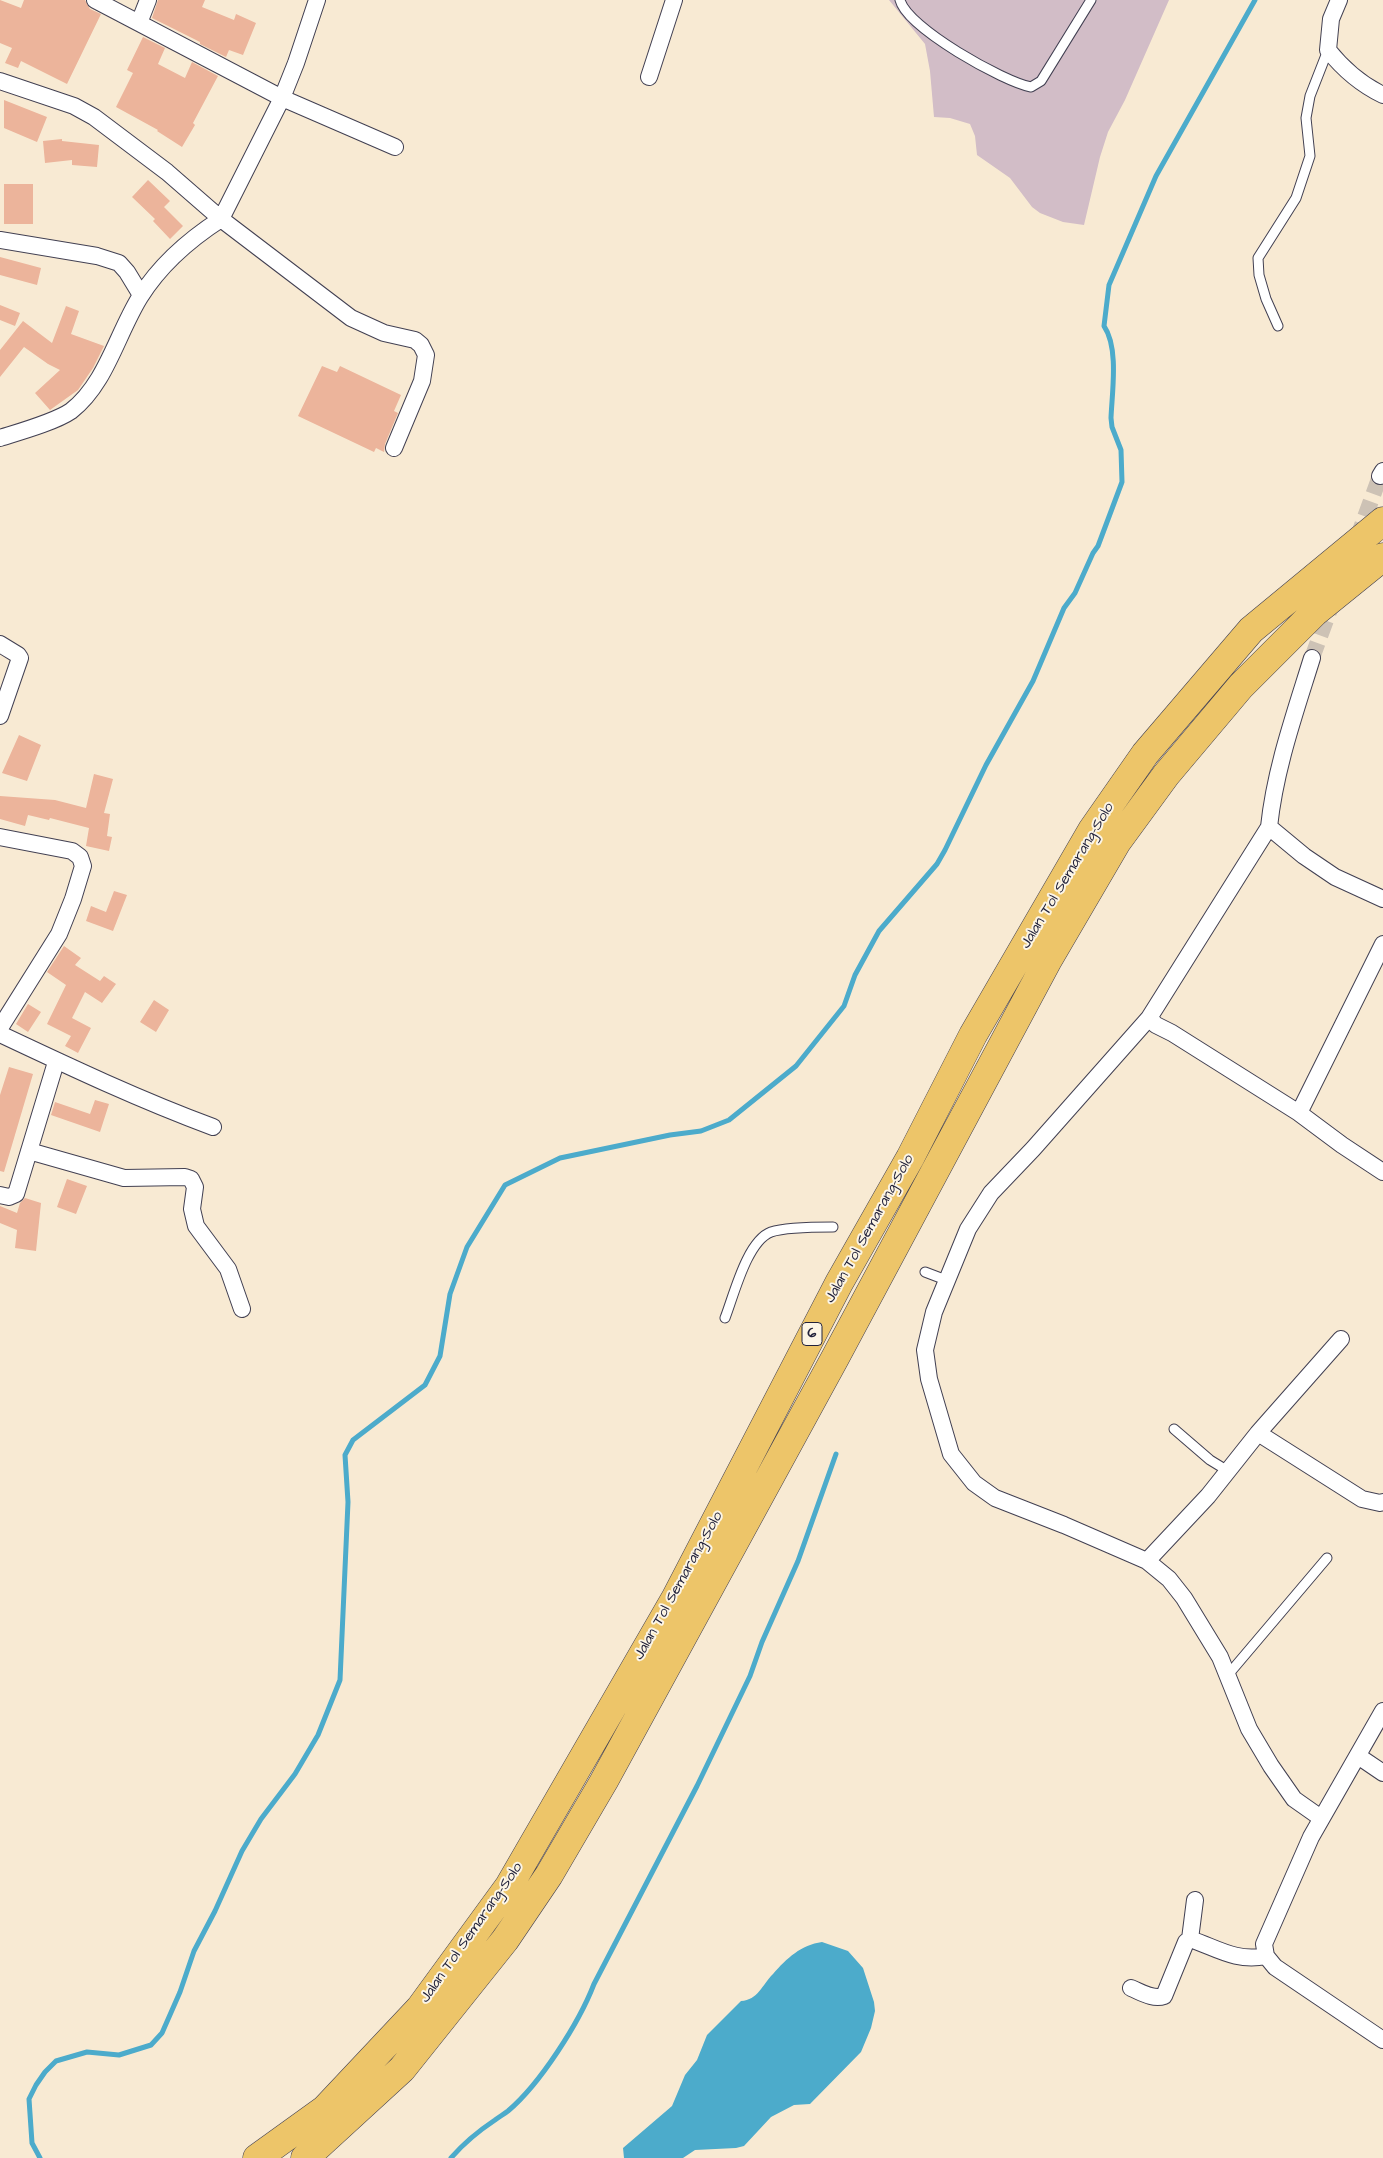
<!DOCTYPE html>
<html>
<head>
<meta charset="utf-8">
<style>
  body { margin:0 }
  canvas { display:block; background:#f8ead3 }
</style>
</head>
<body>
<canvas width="1383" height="2158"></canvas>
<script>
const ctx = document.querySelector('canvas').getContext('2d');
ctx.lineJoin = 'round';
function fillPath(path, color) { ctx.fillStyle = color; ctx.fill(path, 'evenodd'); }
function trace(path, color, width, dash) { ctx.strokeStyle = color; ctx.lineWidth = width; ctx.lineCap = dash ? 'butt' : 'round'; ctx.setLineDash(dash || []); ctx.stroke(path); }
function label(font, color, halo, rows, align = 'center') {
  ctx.font = font + ' "Architects Daughter",sans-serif'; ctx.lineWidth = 4; ctx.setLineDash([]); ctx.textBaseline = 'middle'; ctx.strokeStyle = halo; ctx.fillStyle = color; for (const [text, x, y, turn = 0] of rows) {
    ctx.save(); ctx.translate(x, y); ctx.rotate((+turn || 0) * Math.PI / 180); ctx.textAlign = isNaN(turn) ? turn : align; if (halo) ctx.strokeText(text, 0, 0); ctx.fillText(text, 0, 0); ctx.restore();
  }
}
fillPath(new Path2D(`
  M889 0H1169L1125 100 1108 132 1100 157 1084 225 1063 222 1040 213 1032 207 1010 178 977 155 975 136 970 124 950 118 934 117 930 71 925 44Z`), '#d2bdc7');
fillPath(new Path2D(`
  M822 1942 848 1951 863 1968 874 2002 875 2011 871 2028 861 2052 810 2104 794 2105 771 2117 744 2146 736 2148 695 2150 683 2158H624L623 2148 672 2106 685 2075 697 2060 707 2035 741 2001C758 2000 762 1985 773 1974 787 1958 801 1945 822 1942Z`), '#4cabcb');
trace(new Path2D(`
  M40 2158 32 2143 29 2099 36 2085 45 2072 56 2061 87 2052 119 2055 151 2045 162 2033 180 1992 194 1951 215 1911 242 1851 261 1819 295 1774 318 1735 340 1680 348 1502 345 1455 353 1440 425 1385 440 1356 450 1294 467 1247 505 1185 560 1158 670 1135 701 1131 729 1120 796 1066 844 1006 855 975 879 931 937 864 945 850 986 765 1033 681 1064 608 1075 593 1093 553 1098 546 1122 482 1121 450 1112 427 1111 418C1112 392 1119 348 1104 326L1109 285 1156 176 1255 0
  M451 2158C463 2144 480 2130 495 2120 499 2117 504 2114 508 2111 540 2084 579 2023 594 1984L697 1786 750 1676 762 1642 798 1561 836 1454`), '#4cabcb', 5);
fillPath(new Path2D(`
  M0 0 21 8 24 0H85L90 9 101 14 67 84 21 61 18 68 5 63 12 48 0 43Z
  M158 0H205L202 7 234 20 236 14 256 23 243 55 229 50 226 57 200 44V42L152 18Z
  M143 37 165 48 158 64 185 78 192 62 218 76 193 123 195 125 182 147 157 131 158 130 116 107 133 73 127 70Z
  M4 100 47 117 37 142 4 128Z
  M62 139V141L99 145 97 167 72 165V160L45 163 43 141Z
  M148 180 170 201 164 207 183 226 170 239 153 221 155 219 132 197Z
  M4 184H33V224H4Z
  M0 257 41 268 37 285 0 275Z
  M0 305 20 313 15 326 0 320Z
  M66 306 79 311 71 334 104 346 93 368 78 390 50 410 35 393 60 370 48 364 24 347 0 377V350L23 321 52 343Z
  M322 366 337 372 340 366 401 395 394 411 398 413 385 444 384 452 376 448 374 452 298 416Z
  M19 735 41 745 27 781 2 773Z
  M94 774 113 779 104 813 110 814 107 836 112 837 109 851 86 846 89 828 50 818 49 820 28 815 25 826 0 819V796L55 800 86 808Z
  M114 891 127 895 113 931 86 921 91 906 106 912Z
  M64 946 81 958 75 965 100 981 104 976 116 984 102 1003 85 992 72 1018 91 1028 78 1053 65 1046 71 1036 47 1024 66 985 47 972Z
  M154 1000 169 1010 156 1032 140 1022Z
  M28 1004 41 1012 28 1032 16 1024Z
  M9 1067 33 1074 4 1172 0 1171V1095Z
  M95 1100 109 1104 100 1132 51 1115 55 1102 90 1114Z
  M67 1179 87 1186 76 1214 57 1207Z
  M25 1198 41 1203 36 1251 15 1248 17 1230 0 1223V1206L17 1213 20 1203Z`), '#ecb49b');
trace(new Path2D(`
  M1357 539 1380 476
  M1312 658 1333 601`), '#cdc2b5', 16, [16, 8]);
const lane = new Path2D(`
  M900 0C907 28 1004 82 1031 87L1041 81 1091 0
  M1278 326 1266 299 1259 275 1258 258 1296 198 1310 156 1306 118 1310 96 1328 50
  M925 1272 946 1280
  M725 1318C734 1295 747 1241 771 1232 786 1227 817 1227 833 1227
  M1174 1429 1210 1460 1228 1471
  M1227 1676 1327 1558`);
const street = new Path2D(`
  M95 0 282 98 395 147
  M1339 0 1331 19 1328 50C1344 70 1360 84 1383 95
  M139 23 148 0
  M649 77 674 0
  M0 81 74 106 94 117 167 172 221 219 351 318 384 333 415 340 421 345 426 355 422 381 394 448
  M0 240 97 256 119 263 127 272 141 295
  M0 438C19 432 55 422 71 411 106 384 117 334 140 297 160 265 190 239 221 219L282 98 296 63 317 0
  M1380 476 1383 471
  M0 644 18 655 20 658 0 716
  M1312 658C1295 713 1275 769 1269 827L1304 856 1335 877 1383 899
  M1269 827 1149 1018 1156 1025 1172 1033 1299 1113 1342 1145 1383 1172
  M0 837 72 851 80 857 83 866 73 899 59 934 0 1028
  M1149 1018 1033 1149 991 1193 968 1229 934 1312 925 1350 929 1379 951 1454 974 1483 995 1498 1064 1525 1147 1561 1169 1579 1184 1598 1220 1657 1249 1729 1271 1766 1294 1799 1321 1818
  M0 1034C70 1067 140 1100 213 1127
  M1299 1113 1383 944
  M29 1151 124 1178 185 1177 191 1179 195 1187 192 1209 196 1226 228 1269 242 1309
  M0 1195 9 1197 16 1194 56 1062
  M1258 1433 1362 1499 1380 1503 1383 1502
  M1147 1561 1208 1496 1258 1433 1341 1339
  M1383 1711 1311 1837 1264 1944 1266 1956 1275 1967 1383 2040
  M1358 1756 1383 1773
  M1190 1939 1195 1900
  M1131 1988C1141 1992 1153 2000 1164 1996L1186 1942 1190 1939C1217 1948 1235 1962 1266 1956`);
const highway = new Path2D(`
  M257 2158 325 2109 420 2008 509 1886 676 1597 839 1283 910 1158 973 1035 1092 830 1145 754 1251 630 1383 521
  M305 2158 402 2069 505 1940 549 1875 604 1781 835 1358 1048 960 1117 842 1166 775 1241 686 1314 613 1383 557`);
trace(lane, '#424052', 11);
trace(street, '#424052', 18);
trace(highway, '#424052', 29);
trace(lane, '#fff', 9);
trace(street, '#fff', 16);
trace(highway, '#edc569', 28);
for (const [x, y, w] of [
  [812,1334,20]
]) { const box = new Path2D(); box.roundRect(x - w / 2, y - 11.5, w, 23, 4); ctx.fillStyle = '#fcf5e5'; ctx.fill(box); trace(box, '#22223b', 1); }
label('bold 14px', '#22223b', null, [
  ["6",812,1334]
]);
label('15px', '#22223b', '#fcf5e5', [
  ["Jalan Tol Semarang–Solo",1068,876,-59],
  ["Jalan Tol Semarang–Solo",870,1229,-61],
  ["Jalan Tol Semarang–Solo",679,1586,-61],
  ["Jalan Tol Semarang–Solo",472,1933,-55]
]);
</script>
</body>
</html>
